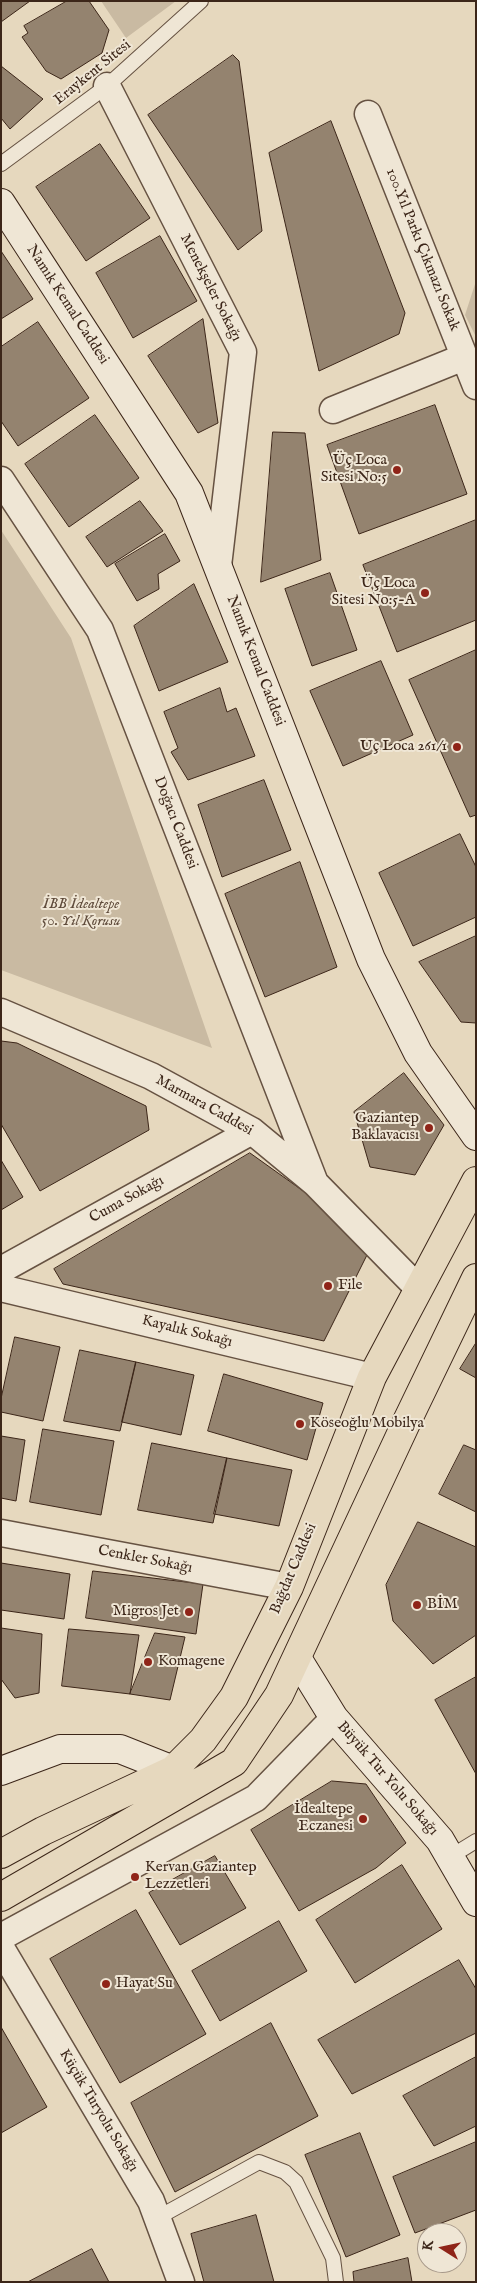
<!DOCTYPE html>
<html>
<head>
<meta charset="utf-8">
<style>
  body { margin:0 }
  #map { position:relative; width:477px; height:2283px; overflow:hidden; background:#e6d8be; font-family:"IM FELL English",serif }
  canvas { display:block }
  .frame { position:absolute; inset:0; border:2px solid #3c2619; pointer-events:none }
  .north { position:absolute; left:417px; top:2223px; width:50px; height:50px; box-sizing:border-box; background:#efe6d5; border:1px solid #a7998a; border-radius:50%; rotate:280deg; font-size:14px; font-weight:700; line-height:20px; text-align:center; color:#3c2619 }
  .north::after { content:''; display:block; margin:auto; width:18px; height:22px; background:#8f2418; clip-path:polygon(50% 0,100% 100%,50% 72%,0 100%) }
</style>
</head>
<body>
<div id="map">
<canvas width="477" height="2283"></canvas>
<div class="frame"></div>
<div class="north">K</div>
</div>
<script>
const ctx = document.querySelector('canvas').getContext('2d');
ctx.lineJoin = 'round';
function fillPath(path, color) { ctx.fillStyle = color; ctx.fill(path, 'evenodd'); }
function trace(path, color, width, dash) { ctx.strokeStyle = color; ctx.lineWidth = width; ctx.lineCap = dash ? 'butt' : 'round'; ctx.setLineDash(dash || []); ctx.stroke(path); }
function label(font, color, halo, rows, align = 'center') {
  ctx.font = font + ' "IM FELL English",serif'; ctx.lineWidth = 4; ctx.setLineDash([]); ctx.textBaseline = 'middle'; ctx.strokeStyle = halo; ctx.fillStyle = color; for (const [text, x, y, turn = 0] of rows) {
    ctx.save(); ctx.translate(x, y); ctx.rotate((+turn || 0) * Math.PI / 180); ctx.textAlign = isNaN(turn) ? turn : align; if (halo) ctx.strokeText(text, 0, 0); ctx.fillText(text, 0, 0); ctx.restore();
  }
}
fillPath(new Path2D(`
  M101 1H176L126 38Z
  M476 281V337L465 315Z
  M1 530 71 638 212 1048 1 970Z`), '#c9baa2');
const building = new Path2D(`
  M1 1H30L1 22Z
  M67 1H89L109 30 102 53 61 79 46 71 22 37 28 33 24 26Z
  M233 55 239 61 262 231 238 250 148 115Z
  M1 66 43 99 10 129 1 118Z
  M331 121 405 313 399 334 319 371 269 153Z
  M100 144 150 218 86 261 36 187Z
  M160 236 197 301 133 338 96 273Z
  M1 251 33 299 1 319Z
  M203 319 218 423 198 433 148 356Z
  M38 322 89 398 18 446 1 421V347Z
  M435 405 467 494 359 534 327 445Z
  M95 415 139 478 69 527 25 464Z
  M273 432 305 433 321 560 261 582Z
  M140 501 163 531 107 567 86 537Z
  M476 520V620L397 652 363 565Z
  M165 534 180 561 158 574 159 589 137 601 115 564Z
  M330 573 357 650 312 666 285 589Z
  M194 584 228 662 159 691 134 626Z
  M476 650V815L470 817 409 680Z
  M381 661 413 735 343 766 310 691Z
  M220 688 227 712 236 708 255 756 188 780 171 752 178 748 164 712Z
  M264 780 291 850 222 877 198 805Z
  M460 834 476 867V917L413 946 379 873Z
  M300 862 337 967 265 997 225 894Z
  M476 936V1023L461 1022 419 962Z
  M1 1041 17 1043 146 1106 149 1130 40 1191 1 1124Z
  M404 1073 444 1125 415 1175 370 1167 354 1112Z
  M250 1153 306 1193 368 1253 324 1341 63 1284 54 1269Z
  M1 1160 23 1197 1 1210Z
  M15 1337 60 1347 43 1421 1 1412V1399Z
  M476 1343V1378L460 1369Z
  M80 1350 136 1362 120 1431 64 1421Z
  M136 1362 194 1375 181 1435 122 1422Z
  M224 1374 323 1403 307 1460 208 1431Z
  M43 1429 114 1441 101 1515 30 1502Z
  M1 1436 25 1440 16 1501 1 1498Z
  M152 1443 227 1458 213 1523 138 1510Z
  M464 1445 476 1450V1512L439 1494Z
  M227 1458 292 1470 279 1526 214 1514Z
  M418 1522 476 1547V1635L433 1664 393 1621 386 1585Z
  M1 1563 70 1574 64 1619 1 1610Z
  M93 1571 203 1584 196 1634 86 1618Z
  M1 1628 42 1634 39 1693 15 1698 1 1679Z
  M69 1629 139 1635 130 1694 62 1686Z
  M155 1633 185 1637 170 1700 130 1694Z
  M476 1677V1774L435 1700Z
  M332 1781 366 1784 406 1843 376 1868 299 1911 251 1830Z
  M215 1856 246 1908 180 1945 149 1893Z
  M402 1865 442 1929 355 1983 316 1920Z
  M136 1910 206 2034 120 2083 50 1959Z
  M279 1921 307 1971 220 2021 192 1971Z
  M459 1960 476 1989V2033L352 2094 318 2040Z
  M271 2023 318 2116 175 2192 131 2103Z
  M1 2027 47 2107 1 2133Z
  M476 2057V2126L434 2146 403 2096Z
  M360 2133 400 2235 346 2257 305 2155Z
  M476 2142V2210L415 2233 393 2177Z
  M256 2215 274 2282H204L191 2234Z
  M92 2249 109 2282H28Z
  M408 2258 412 2282H354L353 2272Z`);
fillPath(building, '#94836f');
trace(building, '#3c2619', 1);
const lane = new Path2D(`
  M1 164 107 86 201 1
  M450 1857 476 1841
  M157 2218 259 2162 285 2172 296 2182 333 2258 336 2282`);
const street = new Path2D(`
  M107 86 243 352 218 566
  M368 114 476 386
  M333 410 464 357
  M1 480 100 630 315 1183
  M1 1012 151 1076 252 1131 315 1183 418 1288
  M1 1270 252 1131
  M1 1288 372 1377
  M1 1533 289 1587
  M1 1937 256 1798 334 1718
  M1 1948 151 2201 181 2282`);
const secondary = new Path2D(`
  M1 203 189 493 371 959 418 1053 476 1136
  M297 1658 334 1718 440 1840 476 1902
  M1 1771 60 1749H120L173 1770`);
const primary = new Path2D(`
  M1 1854 43 1831 173 1770 203 1740 234 1697 289 1587 372 1377 476 1181
  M1 1897 234 1762 279 1695 408 1419 476 1278`);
trace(lane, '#665242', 16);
trace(street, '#665242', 29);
trace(secondary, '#3c2619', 30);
trace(primary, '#3c2619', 30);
trace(lane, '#efe6d5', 14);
trace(street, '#efe6d5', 26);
trace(secondary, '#efe6d5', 28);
trace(primary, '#e6d8be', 28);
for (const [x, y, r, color] of [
  [397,470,5,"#8f2418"],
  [425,593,5,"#8f2418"],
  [457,747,5,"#8f2418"],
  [429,1128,5,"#8f2418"],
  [328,1286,5,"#8f2418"],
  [300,1424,5,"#8f2418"],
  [417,1605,5,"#8f2418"],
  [189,1612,5,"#8f2418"],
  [148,1662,5,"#8f2418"],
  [363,1819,5,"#8f2418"],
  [135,1877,5,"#8f2418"],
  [106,1984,5,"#8f2418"]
]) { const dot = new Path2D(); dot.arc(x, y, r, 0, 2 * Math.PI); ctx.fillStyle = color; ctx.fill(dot); trace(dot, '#efe6d5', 2); }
label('15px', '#3c2619', '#efe6d5', [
  ["Eraykent Sitesi",93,73,-39],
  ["100.Yıl Parkı Çıkmazı Sokak",422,250,68],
  ["Menekşeler Sokağı",210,288,63],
  ["Namık Kemal Caddesi",67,305,57],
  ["Namık Kemal Caddesi",255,661,69],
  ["Doğacı Caddesi",175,823,69],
  ["Marmara Caddesi",204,1106,29],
  ["Cuma Sokağı",127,1200,-29],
  ["Kayalık Sokağı",187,1332,14],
  ["Cenkler Sokağı",145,1560,11],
  ["Bağdat Caddesi",294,1569,-67],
  ["Büyük Tur Yolu Sokağı",387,1779,49],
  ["Küçük Turyolu Sokağı",98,2111,59]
]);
label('15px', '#3c2619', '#efe6d5', [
  ["Üç Loca",387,461],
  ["Sitesi No:5",387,478],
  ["Üç Loca",415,584],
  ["Sitesi No:5-A",415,601],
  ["Uç Loca 261/1",447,747],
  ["Gaziantep",419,1119],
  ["Baklavacısı",419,1136],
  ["File",338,1286,"left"],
  ["Köseoğlu Mobilya",310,1424,"left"],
  ["BİM",427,1605,"left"],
  ["Migros Jet",179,1612],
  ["Komagene",158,1662,"left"],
  ["İdealtepe",353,1810],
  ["Eczanesi",353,1827],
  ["Kervan Gaziantep",145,1868,"left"],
  ["Lezzetleri",145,1885,"left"],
  ["Hayat Su",116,1984,"left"]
], 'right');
label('italic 15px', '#5f4b3b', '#efe6d5', [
  ["İBB İdealtepe",81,905],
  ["50. Yıl Korusu",81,922]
]);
</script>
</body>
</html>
